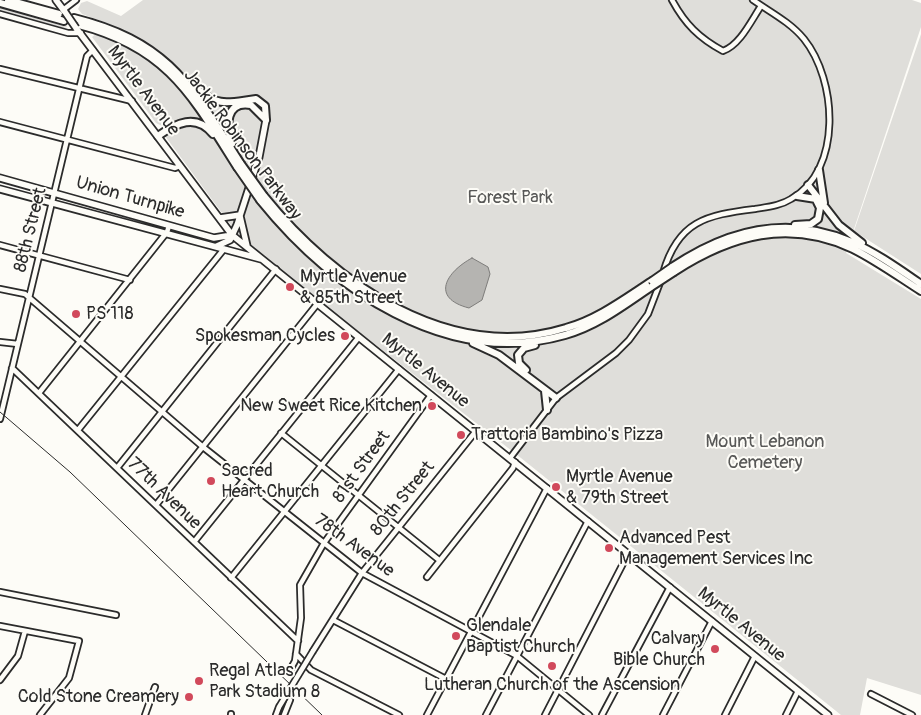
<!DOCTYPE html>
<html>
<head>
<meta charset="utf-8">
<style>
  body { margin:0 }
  canvas { display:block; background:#fdfcf7 }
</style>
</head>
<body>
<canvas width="921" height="715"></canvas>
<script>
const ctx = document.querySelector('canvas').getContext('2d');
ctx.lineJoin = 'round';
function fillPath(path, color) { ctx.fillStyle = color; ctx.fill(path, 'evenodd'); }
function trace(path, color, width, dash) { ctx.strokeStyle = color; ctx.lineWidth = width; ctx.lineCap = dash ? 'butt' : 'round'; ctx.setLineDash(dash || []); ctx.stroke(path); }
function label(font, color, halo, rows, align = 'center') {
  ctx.font = font + ' Pangolin,sans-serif'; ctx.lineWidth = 4; ctx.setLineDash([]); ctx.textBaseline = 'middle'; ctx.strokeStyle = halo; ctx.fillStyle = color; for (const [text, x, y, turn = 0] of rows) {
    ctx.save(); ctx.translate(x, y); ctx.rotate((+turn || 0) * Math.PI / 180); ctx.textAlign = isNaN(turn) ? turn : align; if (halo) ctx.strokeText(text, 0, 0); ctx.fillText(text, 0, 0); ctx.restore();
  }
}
fillPath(new Path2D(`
  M143 0H912L921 3V27L846 253 921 299V695L867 678 860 715H841L521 458 277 268 236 232 165 136 168 134 162 126 156 123 92 37 109 24 82 14 78 9 81 3 87 1 121 16Z
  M0 6 66 25 67 27 64 28 0 11Z
  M921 34V274L854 231Z`), '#dfdeda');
const water = new Path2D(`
  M472 258 488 267 490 274 482 300 469 308C430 298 446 272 472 258Z`);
fillPath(water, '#b5b4b1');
trace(water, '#7e7d7b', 1);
const minor = new Path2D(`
  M672 0C685 24 699 38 723 51 740 45 751 21 761 6
  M63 10 76 0
  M0 14 68 33H81
  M0 69 132 101
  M0 122 175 168 180 166
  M0 245 130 280
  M663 273C678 221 706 215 755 209 767 207 780 206 791 199 843 170 837 80 804 39 790 22 770 12 753 0
  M0 289 25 294 203 447 362 573 517 656 589 715
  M0 342 18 344
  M12 368 298 641
  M39 393 167 232 169 226
  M0 419 87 56 93 50
  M78 430 224 249
  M281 433 439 560
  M510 458 556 398 616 353 629 340 648 314 661 280
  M117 468 276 269
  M156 505 318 303
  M194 542 359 337
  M427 577 513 468 515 462
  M231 578 399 369
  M0 592 116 615
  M333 620 446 679
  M0 626 79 641 69 678 40 715
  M313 651 362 573 476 431
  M296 654 311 670 399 715
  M290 670 295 661 301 618 300 585 324 543 431 395
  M0 680 18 656 25 631
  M871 694 912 715
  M145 715 155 687
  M231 715V714
  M276 715 279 707
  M284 715 290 700
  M427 715 547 488
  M486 715 588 521
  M545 715 628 554
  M602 715 670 587
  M663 715 712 621
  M725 715 755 656
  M786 715 798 691`);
const major = new Path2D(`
  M56 0 65 12
  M76 28 232 235 828 715
  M0 178 214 238 232 235
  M0 189 261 259
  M240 216 247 246
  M220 218 240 215
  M217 246 230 240 237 225 259 157 266 120`);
const highway = new Path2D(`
  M8 0 59 14
  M0 3 64 21
  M74 18C170 42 191 86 241 164
  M79 25C168 48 192 96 237 167
  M197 89C219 108 230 102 256 99L265 106 266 120
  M158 136C176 123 196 113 213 134
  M232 144C226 127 225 100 251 105L266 120
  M819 170 824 203
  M808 185 839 225 862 243
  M264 196C334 283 449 364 566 328 598 319 624 299 652 281
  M797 196 816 199
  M260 200C331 288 446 369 565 335 597 326 623 306 651 287
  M795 225 811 224 818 219 820 208 816 200
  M672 267C728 229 788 214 852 242 877 253 899 269 921 284
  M674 272C731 235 789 219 853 249 877 261 899 277 921 291
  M473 343 499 355 556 398
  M526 370 519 363 518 355 524 348 535 345
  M545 391 547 410`);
trace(minor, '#2b2b2b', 8);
trace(major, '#2b2b2b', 9);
trace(highway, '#2b2b2b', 10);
trace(minor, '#fdfcf7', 4.5);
trace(major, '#fdfcf7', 5.5);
trace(highway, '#fdfcf7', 6);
trace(new Path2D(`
  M0 412 70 472 322 715`), '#2b2b2b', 1);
const minorBridge = new Path2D(`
  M279 707 313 651`);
const majorBridge = new Path2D(`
  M65 12 76 28`);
const highwayBridge = new Path2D(`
  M241 164 264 196
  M237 167 260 200
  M652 281 672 267
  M651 287 674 272`);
trace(minorBridge, '#2b2b2b', 8, []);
trace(majorBridge, '#2b2b2b', 9, []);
trace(highwayBridge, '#2b2b2b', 10, []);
trace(minorBridge, '#fdfcf7', 4.5);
trace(majorBridge, '#fdfcf7', 5.5);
trace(highwayBridge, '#fdfcf7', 6);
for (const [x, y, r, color] of [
  [290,287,5,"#d1495b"],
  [76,314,5,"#d1495b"],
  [345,336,5,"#d1495b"],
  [432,406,5,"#d1495b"],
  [461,435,5,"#d1495b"],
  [211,481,5,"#d1495b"],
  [556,487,5,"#d1495b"],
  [609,548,5,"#d1495b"],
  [456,636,5,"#d1495b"],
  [715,649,5,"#d1495b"],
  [552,666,5,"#d1495b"],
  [199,681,5,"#d1495b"],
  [189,697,5,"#d1495b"]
]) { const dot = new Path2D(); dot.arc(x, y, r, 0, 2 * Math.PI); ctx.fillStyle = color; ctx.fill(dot); trace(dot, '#fdfcf7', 2); }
label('18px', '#2b2b2b', '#fdfcf7', [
  ["Myrtle Avenue",143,91,53],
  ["Jackie Robinson Parkway",242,145,53],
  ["Union Turnpike",130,198,16],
  ["88th Street",31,230,-76],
  ["Myrtle Avenue",425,371,39],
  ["81st Street",362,467,-54],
  ["77th Avenue",164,494,44],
  ["80th Street",403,499,-51],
  ["78th Avenue",354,546,36],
  ["Myrtle Avenue",741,625,39]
]);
label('18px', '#585857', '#fdfcf7', [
  ["Forest Park",510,198],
  ["Mount Lebanon",765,442],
  ["Cemetery",765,463]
]);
label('18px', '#2b2b2b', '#fdfcf7', [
  ["Myrtle Avenue",300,277],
  ["& 85th Street",300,298],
  ["PS 118",86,314],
  ["Spokesman Cycles",335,336,"right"],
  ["New Sweet Rice Kitchen",422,406,"right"],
  ["Trattoria Bambino's Pizza",471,435],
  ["Sacred",221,471],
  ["Heart Church",221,492],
  ["Myrtle Avenue",566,477],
  ["& 79th Street",566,498],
  ["Advanced Pest",619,538],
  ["Management Services Inc",619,559],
  ["Glendale",466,626],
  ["Baptist Church",466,647],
  ["Calvary",705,639,"right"],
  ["Bible Church",705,660,"right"],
  ["Regal Atlas",209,671],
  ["Park Stadium 8",209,692],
  ["Lutheran Church of the Ascension",552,685,"center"],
  ["Cold Stone Creamery",179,697,"right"]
], 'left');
</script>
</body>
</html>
